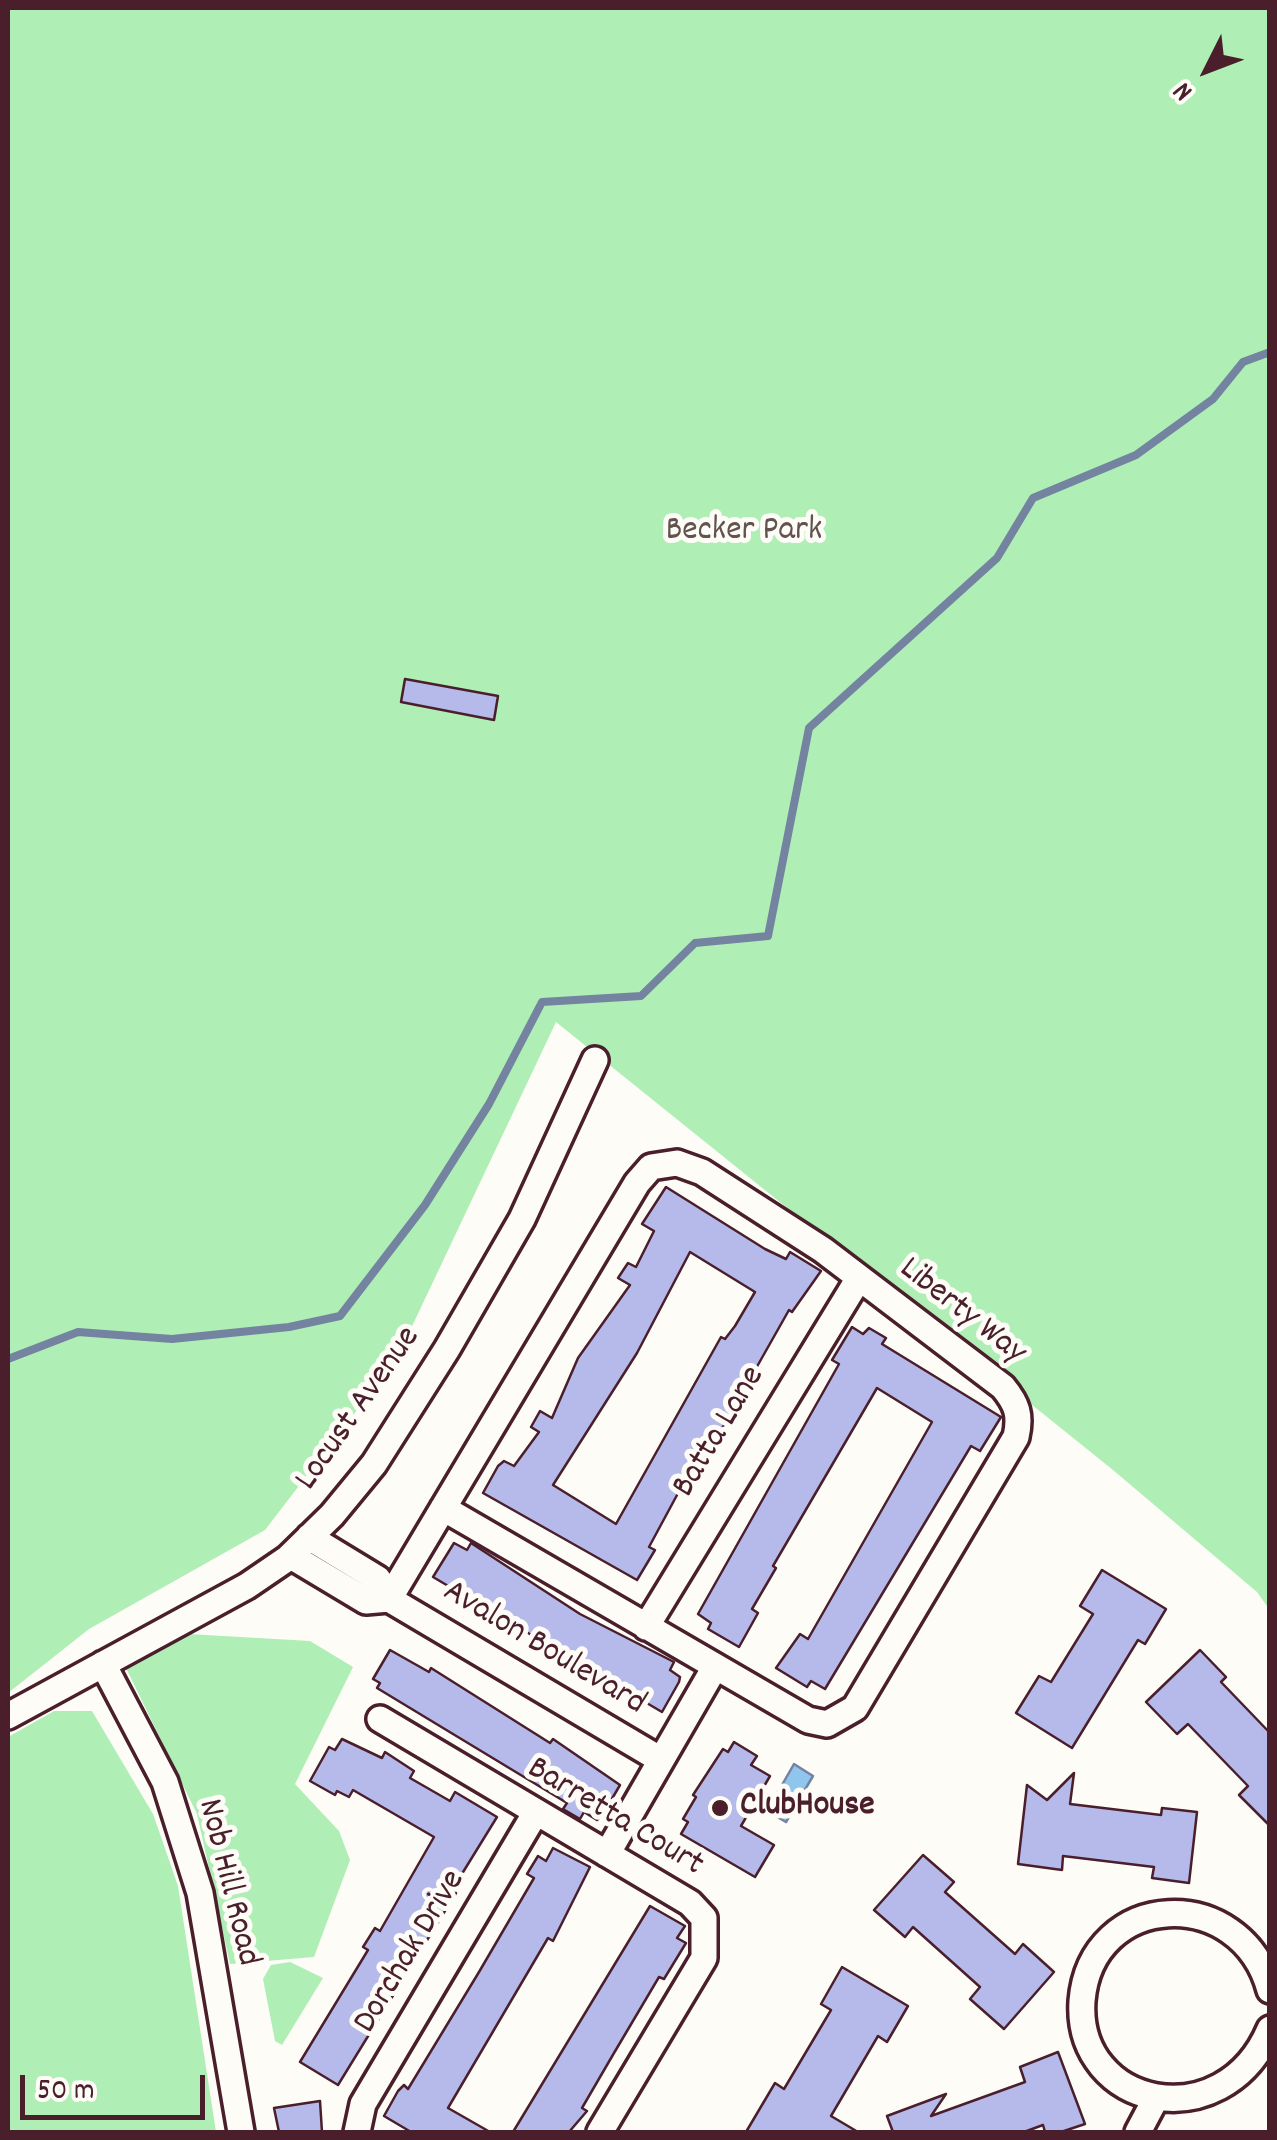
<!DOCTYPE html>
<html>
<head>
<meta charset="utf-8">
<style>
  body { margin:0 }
  #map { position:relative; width:1277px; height:2140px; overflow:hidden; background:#fdfcf7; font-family:Dekko,sans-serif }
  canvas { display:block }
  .frame { position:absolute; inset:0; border:10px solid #4a1f2b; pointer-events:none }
  .north { position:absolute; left:1157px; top:20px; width:100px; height:100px; -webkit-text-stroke:8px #fdfcf7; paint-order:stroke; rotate:228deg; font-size:28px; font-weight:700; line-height:40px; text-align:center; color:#4a1f2b }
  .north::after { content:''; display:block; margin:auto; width:35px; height:45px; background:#4a1f2b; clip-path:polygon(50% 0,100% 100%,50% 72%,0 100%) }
  .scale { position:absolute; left:20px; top:2075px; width:185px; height:45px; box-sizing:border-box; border:5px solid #4a1f2b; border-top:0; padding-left:12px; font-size:30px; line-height:35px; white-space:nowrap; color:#4a1f2b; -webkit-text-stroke:8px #fdfcf7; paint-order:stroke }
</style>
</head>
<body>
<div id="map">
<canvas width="1277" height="2140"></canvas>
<div class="frame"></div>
<div class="north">N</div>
<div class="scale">50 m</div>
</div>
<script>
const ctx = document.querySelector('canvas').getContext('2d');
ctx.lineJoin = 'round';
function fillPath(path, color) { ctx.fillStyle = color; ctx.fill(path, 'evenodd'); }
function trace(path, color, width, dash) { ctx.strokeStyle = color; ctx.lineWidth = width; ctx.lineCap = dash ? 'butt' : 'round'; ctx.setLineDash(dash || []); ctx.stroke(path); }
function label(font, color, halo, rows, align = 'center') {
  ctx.font = font + ' Dekko,sans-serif'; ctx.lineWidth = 10; ctx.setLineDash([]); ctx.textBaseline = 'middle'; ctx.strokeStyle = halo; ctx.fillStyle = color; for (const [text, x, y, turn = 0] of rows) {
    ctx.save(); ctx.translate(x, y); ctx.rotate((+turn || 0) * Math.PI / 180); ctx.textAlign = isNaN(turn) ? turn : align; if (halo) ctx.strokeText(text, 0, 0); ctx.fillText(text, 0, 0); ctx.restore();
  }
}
fillPath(new Path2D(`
  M8 8H1269V1609L1257 1592 1113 1470 556 1022 397 1358 265 1530 89 1629 8 1693Z
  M188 1634 310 1641 353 1667 295 1784 339 1831 350 1860 314 1957 230 1964 197 1814 126 1668Z
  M54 1711H92L153 1814 178 1886 216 2132H8V1737Z
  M290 1962 323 1978 282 2045 275 2041 263 1979 271 1965Z`), '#afeeb5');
const water = new Path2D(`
  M794 1764 813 1776 786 1822 767 1811Z`);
fillPath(water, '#90c5ee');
trace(water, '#7483a0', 2.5);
trace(new Path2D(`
  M8 1359 78 1332 172 1339 289 1327 340 1316 425 1205 489 1104 542 1002 641 996 695 943 768 936 809 728 997 558 1033 498 1136 455 1213 399 1243 362 1270 352`), '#7483a0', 8);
const building = new Path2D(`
  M405 679 498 696 494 720 401 702Z
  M666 1187 765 1249 786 1259 790 1252 821 1271 792 1312 789 1310 703 1462 697 1458 649 1547 655 1550 637 1580 483 1493 498 1466 504 1461 514 1466 539 1432 531 1427 540 1411 552 1418 578 1358 630 1285 618 1278 628 1263 636 1267 654 1231 642 1224ZM690 1252 755 1292 735 1326 725 1339 721 1337 616 1524 553 1485 637 1353Z
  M852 1327 863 1334 869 1328 886 1338 882 1344 1001 1417 980 1451 971 1446 825 1689 811 1681 807 1687 776 1668 800 1634 808 1639 932 1422 877 1388 773 1566 776 1568 752 1609 758 1613 739 1647 708 1629 711 1623 698 1614 839 1364 832 1360Z
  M454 1543 467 1550 471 1543 580 1614 674 1662 670 1670 680 1677 679 1682 662 1712 433 1577Z
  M1102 1570 1166 1609 1145 1644 1138 1640 1072 1748 1016 1713 1039 1676 1051 1682 1093 1614 1080 1606Z
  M390 1650 429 1672 431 1668 550 1743 553 1739 620 1785 602 1816 597 1820 584 1812 580 1819 563 1809 567 1803 377 1688 380 1683 373 1679Z
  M1200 1650 1226 1677 1221 1682 1270 1733V1826L1239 1795 1248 1786 1188 1724 1177 1734 1146 1702Z
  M342 1739 382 1758 385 1752 414 1771 410 1778 450 1801 455 1792 497 1817 452 1890 456 1893 338 2085 300 2062 368 1950 363 1947 375 1928 380 1931 434 1837 353 1790 349 1797 337 1791 335 1795 310 1781 329 1747 335 1750Z
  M734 1742 757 1756 751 1765 770 1776 741 1826 774 1845 755 1877 681 1834 688 1822 683 1819 696 1797 693 1795 723 1749 728 1752Z
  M1074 1773 1070 1804 1161 1815 1162 1808 1197 1812 1189 1883 1152 1878 1154 1867 1063 1856 1062 1870 1018 1864 1027 1785 1047 1800Z
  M553 1848 590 1867 553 1941 548 1938 448 2108 490 2132H411L384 2116 398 2091 404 2085 408 2089 479 1972 534 1878 527 1874 538 1856 546 1861Z
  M923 1855 954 1882 945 1892 1015 1954 1023 1944 1054 1972 1004 2029 970 1999 980 1987 913 1927 905 1937 874 1910Z
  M650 1906 685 1926 677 1938 686 1943 664 1979 659 1977 614 2053 582 2108 587 2111 569 2132H513Z
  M842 1967 908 2006 887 2042 878 2036 831 2116 858 2132H746L775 2083 784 2089 831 2010 821 2004Z
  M1058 2052 1085 2124 1061 2132H1045L1043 2125 1024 2132H893L887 2116 946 2094 931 2116 1025 2082 1020 2067Z
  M320 2101 322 2132H279L274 2108Z`);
fillPath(building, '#b6baeb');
trace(building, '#4a1f2b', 2.5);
const minor = new Path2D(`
  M309 1537 378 1579 389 1599 661 1760
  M291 1556 366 1601 389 1599
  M389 1599 637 1183 651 1167 677 1163 702 1172 823 1250 1003 1387C1017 1404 1021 1415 1016 1437L855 1708 827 1724 808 1720 443 1508
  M646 1627 859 1278
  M103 1664 165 1782 200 1893 241 2132
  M8 1716 247 1586 288 1558 332 1515 374 1464 447 1349 522 1219 595 1060
  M380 1719 690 1903 704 1918V1958L600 2132
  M607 1854 715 1667
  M1270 1990C1241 1883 1091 1890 1082 2001 1075 2108 1223 2140 1270 2029
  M357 2132 363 2104 536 1812
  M1138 2132 1155 2100`);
trace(minor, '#4a1f2b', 32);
trace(minor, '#fdfcf7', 25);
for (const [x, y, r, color] of [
  [720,1808,10,"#4a1f2b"]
]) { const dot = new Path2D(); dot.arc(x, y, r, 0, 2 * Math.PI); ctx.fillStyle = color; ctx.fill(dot); trace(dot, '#fdfcf7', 4); }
label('35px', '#63534e', '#fdfcf7', [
  ["Becker Park",744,533]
]);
label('35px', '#4a1f2b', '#fdfcf7', [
  ["Liberty Way",961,1313,38],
  ["Locust Avenue",360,1410,-55],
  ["Batta Lane",721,1433,-59],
  ["Avalon Boulevard",543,1650,31],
  ["Barretta Court",614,1819,31],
  ["Nob Hill Road",226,1883,76],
  ["Dorchak Drive",412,1953,-59]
]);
label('bold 35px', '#4a1f2b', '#fdfcf7', [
  ["ClubHouse",740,1808]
], 'left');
</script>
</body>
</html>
